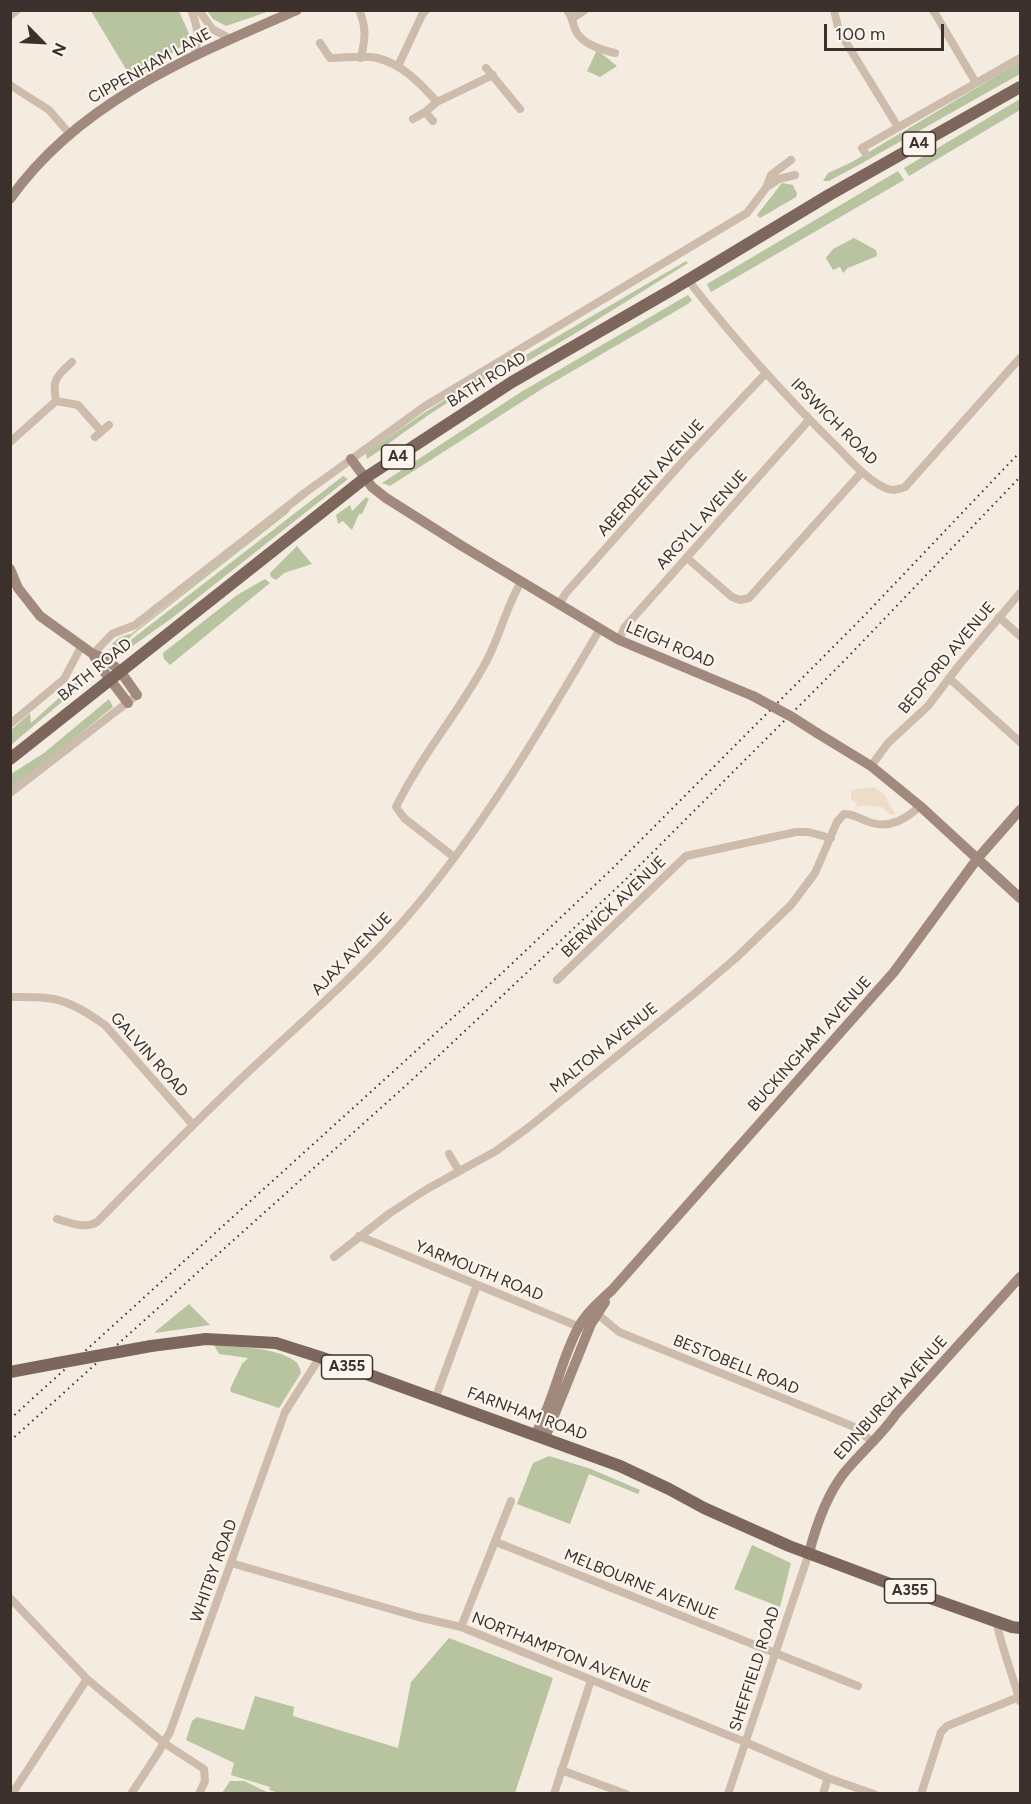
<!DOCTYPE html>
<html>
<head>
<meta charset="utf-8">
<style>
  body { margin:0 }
  #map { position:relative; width:1031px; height:1804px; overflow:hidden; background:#f4ebe1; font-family:Figtree,sans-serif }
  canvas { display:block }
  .frame { position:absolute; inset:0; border:12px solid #3b302b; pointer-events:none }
  .north { position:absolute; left:12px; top:12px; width:60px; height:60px; -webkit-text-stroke:4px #fbf5ee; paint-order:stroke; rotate:114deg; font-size:16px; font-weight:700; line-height:24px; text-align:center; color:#3b302b }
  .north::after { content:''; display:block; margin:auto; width:21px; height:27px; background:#3b302b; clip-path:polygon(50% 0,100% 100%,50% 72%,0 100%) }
  .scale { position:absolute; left:824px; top:24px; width:120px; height:27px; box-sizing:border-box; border:3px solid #3b302b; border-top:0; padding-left:8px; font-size:18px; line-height:21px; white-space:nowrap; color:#3b302b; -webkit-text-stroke:4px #fbf5ee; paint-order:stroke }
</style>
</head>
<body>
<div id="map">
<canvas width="1031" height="1804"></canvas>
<div class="frame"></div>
<div class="north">N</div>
<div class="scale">100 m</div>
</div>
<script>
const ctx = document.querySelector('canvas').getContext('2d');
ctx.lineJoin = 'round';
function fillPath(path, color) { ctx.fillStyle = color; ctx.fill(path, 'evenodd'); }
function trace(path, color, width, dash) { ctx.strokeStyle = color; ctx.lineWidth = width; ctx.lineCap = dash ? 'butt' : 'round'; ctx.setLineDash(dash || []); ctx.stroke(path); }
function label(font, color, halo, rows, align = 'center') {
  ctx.font = font + ' Figtree,sans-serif'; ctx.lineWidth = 4.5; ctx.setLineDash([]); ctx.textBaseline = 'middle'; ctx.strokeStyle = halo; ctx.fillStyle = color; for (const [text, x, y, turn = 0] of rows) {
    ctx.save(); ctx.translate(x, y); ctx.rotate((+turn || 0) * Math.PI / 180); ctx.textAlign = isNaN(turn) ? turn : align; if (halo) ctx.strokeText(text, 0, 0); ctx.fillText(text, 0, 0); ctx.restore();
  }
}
fillPath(new Path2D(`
  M267 10V12L226 26 213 19 207 11Z
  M91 11H179L190 36 182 46 133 81Z
  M597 50 617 66 600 77 587 71Z
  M1020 62V74L855 167 829 181H823L828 173 852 162Z
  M1020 99V110L909 176 904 168Z
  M898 171 904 180 711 292 707 284Z
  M782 183 793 185 797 194 796 197 760 218 757 215Z
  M854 238 876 250 877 256 848 268 843 273 840 267 833 270 826 258 833 249Z
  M686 261 688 263 571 336 516 368 514 365 519 359Z
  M688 295 692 300 688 304 545 387 390 486 382 483 521 392Z
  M516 357C485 382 448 400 416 424 399 435 384 448 367 459L366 453 421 415 503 362Z
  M343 476 348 479 172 618 127 650 123 651 132 639Z
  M366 497 369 499 362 514H359L352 530 343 521 338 524 336 515 350 505 352 511Z
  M291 508 288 513 132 635 120 650H109C113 640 121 636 131 634Z
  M297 546 312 564 284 573 276 580 271 577 270 573Z
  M265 579 270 583 170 665 164 659 163 653 237 595Z
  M80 679 83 684 11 745V730L30 713 31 723Z
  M109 699 113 707 11 790V774L44 753Z
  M189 1304 210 1325 155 1333 156 1331Z
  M214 1345C236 1347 276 1347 295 1361 299 1364 300 1369 301 1373L279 1408 231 1392 230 1389 242 1364 248 1358 219 1354Z
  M549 1456 591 1469 640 1490 638 1494 589 1474 570 1524 517 1504 533 1463Z
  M752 1545 791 1563 780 1607 734 1589Z
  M449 1638 553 1678 515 1793H279L269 1790 270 1787 231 1775 234 1763 186 1740 192 1721 197 1717 244 1730 255 1696 294 1707 293 1716 398 1748 411 1682Z
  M230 1781H244L269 1793H222Z`), '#b8c4a0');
fillPath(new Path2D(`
  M874 787 884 794 895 814 891 815 882 807 862 805 858 807 856 805 857 803 851 799V790Z`), '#ecdcc8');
trace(new Path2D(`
  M191 10C198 27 200 39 194 56
  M199 10 212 29 231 39
  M359 10C367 28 365 39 361 58
  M567 10C574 19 572 25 577 33 584 45 603 50 615 53
  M834 10 839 31 898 127
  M933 10 976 83
  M10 16 17 10
  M573 18 585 10
  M320 43 330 58C345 58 363 55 377 58 402 64 420 83 437 102
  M398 66 422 15 426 10
  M486 68 520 109
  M10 85 49 110 69 133
  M425 112 433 121
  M413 119 425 112 437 102 493 75
  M866 154 862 148 1020 58
  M767 187 779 179 795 175
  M688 280C734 339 785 396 838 448 852 462 869 482 888 489 895 491 899 489 905 487L1020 358
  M56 401 78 405 101 431
  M56 401C52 379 56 377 72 362
  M95 437 109 425
  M10 442 56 401
  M687 558 732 597 740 600 749 598 862 472
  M559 604 566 593 685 459 766 373
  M999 617 1020 636
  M619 640 624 628 809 420
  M93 654 112 634 135 625 306 492 425 406 747 213 766 188 771 175 791 160
  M949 678 1020 742
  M10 724 64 679 82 645
  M871 766 888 743 928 706 960 664 1020 593
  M10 793 137 695
  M454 857 404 818 396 807C421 756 459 712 486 662 500 636 506 607 521 582
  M557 980 686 856 796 832H808L831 838
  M10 997C24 997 40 996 54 999 73 1003 89 1014 105 1025L193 1125
  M449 1154 459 1171
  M57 1219C70 1223 85 1229 97 1222 146 1172 195 1122 246 1074 297 1026 352 979 399 926 479 836 539 732 600 629
  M359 1236 582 1328
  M334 1257 390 1213 427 1189 496 1151 529 1127 695 993 736 958 791 905 815 873 837 822 844 814C855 814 862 820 872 823 891 828 906 819 920 806
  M595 1312 619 1332 852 1426 872 1441
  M435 1399 477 1285
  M496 1542 858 1686
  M231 1563 418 1617 461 1627 745 1742 828 1778 874 1794
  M10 1598 87 1679 164 1743 204 1769 205 1781 199 1794
  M996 1621C1002 1648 1012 1674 1020 1701
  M461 1627 511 1501
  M561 1770 626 1794
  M12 1794 87 1679
  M131 1794 158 1753 170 1732 285 1412 320 1357
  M554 1794 591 1680
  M728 1794 809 1553
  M823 1794 828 1778
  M921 1794 941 1732 947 1726 1019 1697`), '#cdbbac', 8);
trace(new Path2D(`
  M10 199C78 102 193 55 297 10
  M351 459 372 487 386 498 462 546 619 640 753 696
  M10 569 18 588 40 616 93 654 106 659 120 671 137 695
  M93 654 99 665 128 703
  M817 733 871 766 920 806 1020 898
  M535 1435C554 1401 560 1362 578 1328 586 1313 600 1301 612 1290L894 972 977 859 1020 810
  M545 1438 591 1324 605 1302
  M809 1553C816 1526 826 1496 844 1473 861 1452 881 1436 896 1414L1020 1277`), '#a18a7d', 10);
trace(new Path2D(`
  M10 759 365 478 512 382 673 289 829 195 1020 87
  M151 1346 206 1339 276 1343 320 1357 620 1466 669 1489 704 1508 789 1546 893 1585 1012 1627 1020 1628
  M10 1372 58 1363`), '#7d675c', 12);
trace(new Path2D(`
  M10 1419 502 973 613 868 863 617 1020 452
  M10 1441 433 1061 624 881 845 660 1020 477`), '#3b302b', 2, [1.5, 4.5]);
trace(new Path2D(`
  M753 696 792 717 817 733`), '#a18a7d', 10);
trace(new Path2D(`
  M58 1363 151 1346`), '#7d675c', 12);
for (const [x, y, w] of [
  [919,144,33],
  [398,457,33],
  [347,1367,51],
  [910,1591,51]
]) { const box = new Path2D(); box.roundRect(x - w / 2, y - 12, w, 24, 4.5); ctx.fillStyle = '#fbf5ee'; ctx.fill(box); trace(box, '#3b302b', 1.5); }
label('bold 15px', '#3b302b', null, [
  ["A4",919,144],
  ["A4",398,457],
  ["A355",347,1367],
  ["A355",910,1591]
]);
label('16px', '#3b302b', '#fbf5ee', [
  ["CIPPENHAM LANE",150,66,-29],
  ["BATH ROAD",487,380,-32],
  ["IPSWICH ROAD",834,422,45],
  ["ABERDEEN AVENUE",651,478,-48],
  ["ARGYLL AVENUE",702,520,-48],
  ["LEIGH ROAD",670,645,23],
  ["BEDFORD AVENUE",947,658,-50],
  ["BATH ROAD",95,670,-39],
  ["BERWICK AVENUE",614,907,-44],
  ["AJAX AVENUE",352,954,-46],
  ["BUCKINGHAM AVENUE",810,1044,-48],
  ["MALTON AVENUE",604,1048,-39],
  ["GALVIN ROAD",149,1055,48],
  ["YARMOUTH ROAD",479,1271,22],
  ["BESTOBELL ROAD",736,1365,22],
  ["EDINBURGH AVENUE",891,1398,-48],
  ["FARNHAM ROAD",527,1414,20],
  ["WHITBY ROAD",214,1571,-70],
  ["MELBOURNE AVENUE",641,1585,22],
  ["NORTHAMPTON AVENUE",561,1653,22],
  ["SHEFFIELD ROAD",755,1669,-72]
]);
</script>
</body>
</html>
